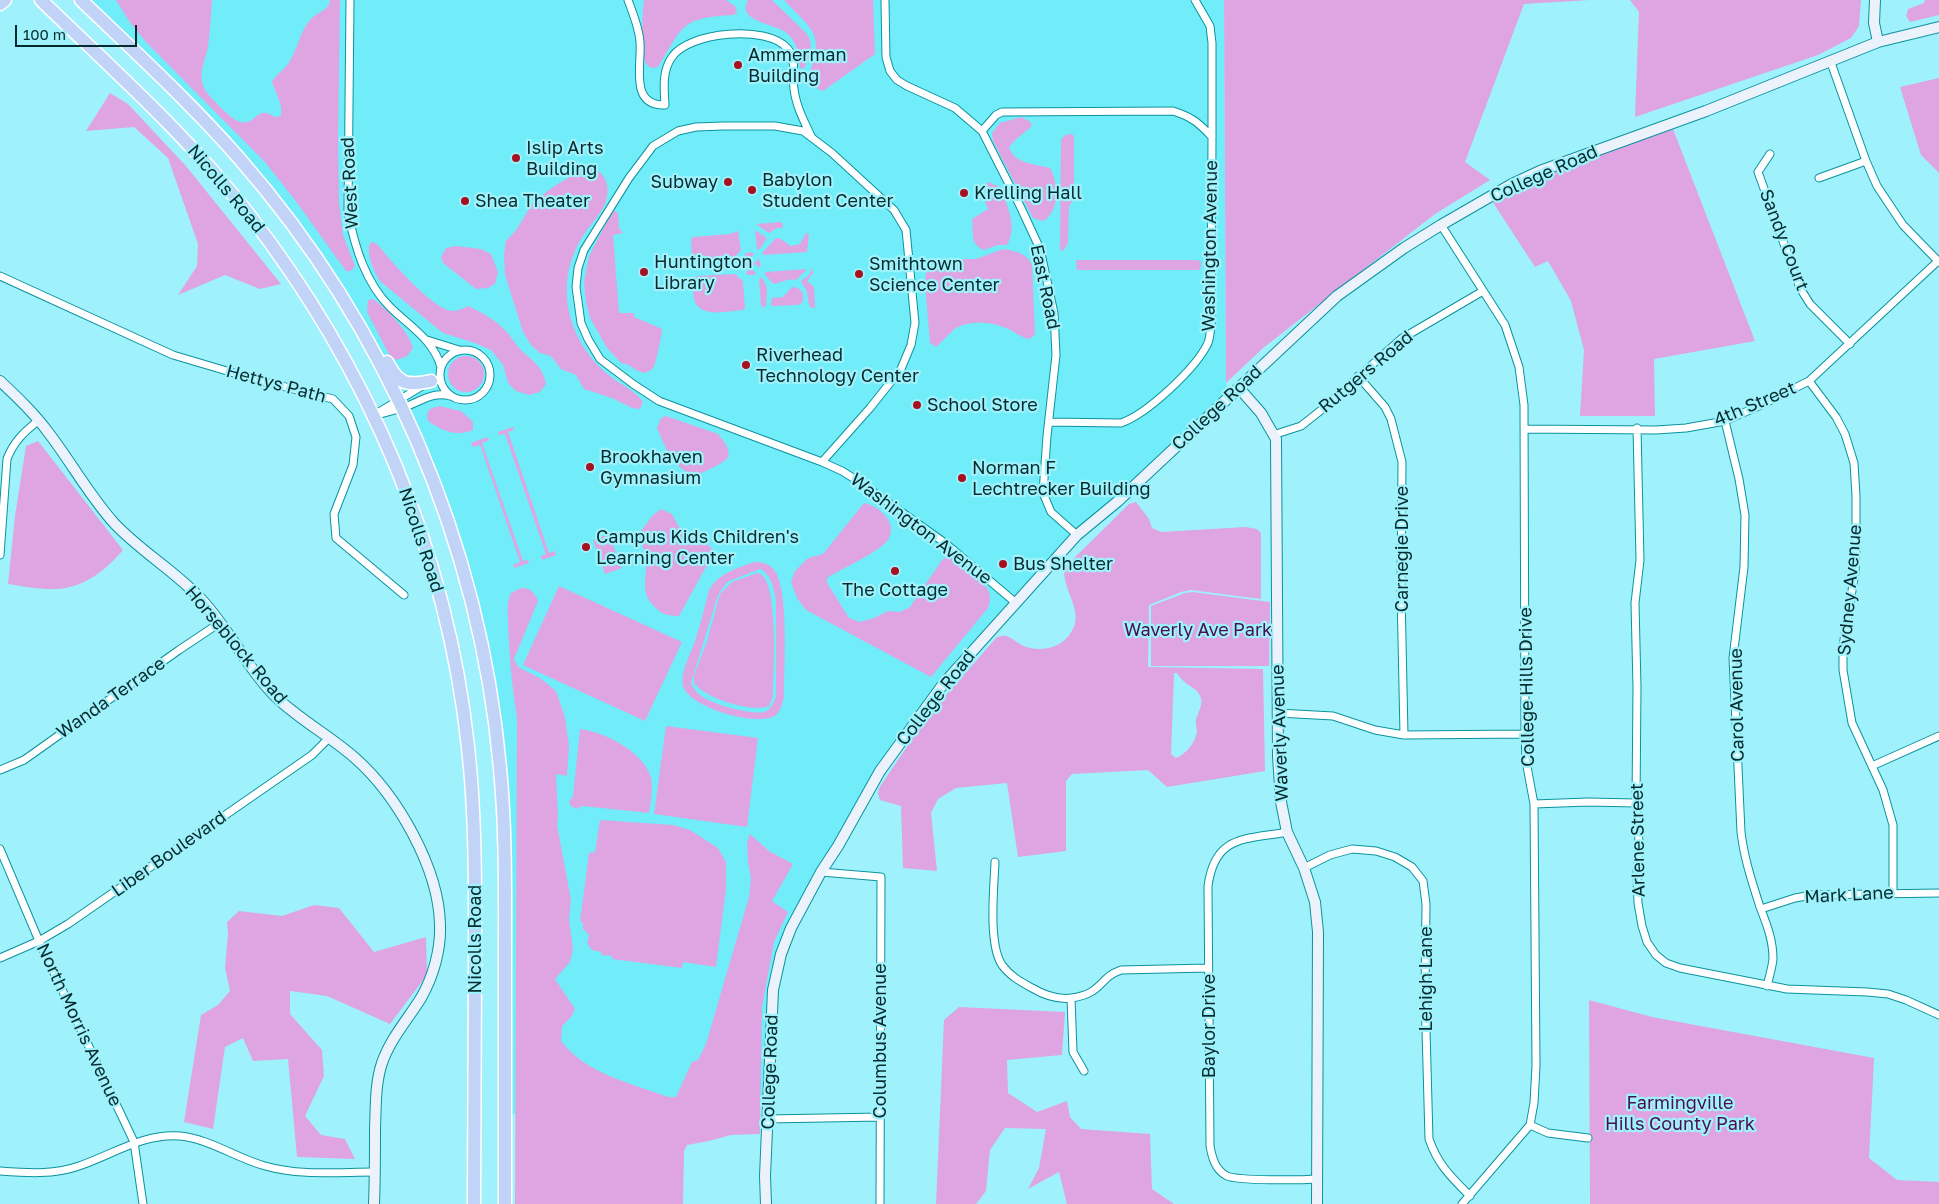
<!DOCTYPE html>
<html>
<head>
<meta charset="utf-8">
<style>
  body { margin:0 }
  #map { position:relative; width:1939px; height:1204px; overflow:hidden; background:#9ff2fb; font-family:"Golos Text",sans-serif }
  canvas { display:block }
  .scale { position:absolute; left:15px; top:25px; width:122px; height:22px; box-sizing:border-box; border:2px solid #062b2e; border-top:0; padding-left:6px; font-size:15px; line-height:18px; white-space:nowrap; color:#062b2e; -webkit-text-stroke:4px #9ff2fb; paint-order:stroke }
</style>
</head>
<body>
<div id="map">
<canvas width="1939" height="1204"></canvas>
<div class="scale">100 m</div>
</div>
<script>
const ctx = document.querySelector('canvas').getContext('2d');
ctx.lineJoin = 'round';
function fillPath(path, color) { ctx.fillStyle = color; ctx.fill(path, 'evenodd'); }
function trace(path, color, width, dash) { ctx.strokeStyle = color; ctx.lineWidth = width; ctx.lineCap = dash ? 'butt' : 'round'; ctx.setLineDash(dash || []); ctx.stroke(path); }
function label(font, color, halo, rows, align = 'center') {
  ctx.font = font + ' "Golos Text",sans-serif'; ctx.lineWidth = 4.5; ctx.setLineDash([]); ctx.textBaseline = 'middle'; ctx.strokeStyle = halo; ctx.fillStyle = color; for (const [text, x, y, turn = 0] of rows) {
    ctx.save(); ctx.translate(x, y); ctx.rotate((+turn || 0) * Math.PI / 180); ctx.textAlign = isNaN(turn) ? turn : align; if (halo) ctx.strokeText(text, 0, 0); ctx.fillText(text, 0, 0); ctx.restore();
  }
}
fillPath(new Path2D(`
  M81 0H1224L1226 383 1231 396 1076 535 944 683 880 771 781 954 769 1104 682 1109 505 1114 502 797 463 565 374 354 260 184Z`), '#71edfa');
fillPath(new Path2D(`
  M116 0H212C211 15 210 31 208 47 206 58 200 69 202 81 203 92 215 101 222 109 228 114 234 121 241 122 258 125 255 104 275 117L281 116C283 104 275 92 272 82 276 74 283 71 288 64 298 50 299 32 311 19 317 12 329 11 330 0H340L338 140 339 202 343 235 355 266 351 271H346L298 204 265 162 145 41 131 24Z
  M644 0H726L735 6 737 12 734 15C680 18 684 25 658 67 652 69 647 67 645 61 641 50 642 12 644 0Z
  M748 0H772L806 33 810 40 811 48 808 59 805 67 801 69 800 67C798 55 798 45 789 35 779 23 735 23 748 0Z
  M784 0H873L875 54 823 91 818 89 808 78C825 33 814 32 784 0Z
  M1224 0H1590L1524 4 1465 162 1490 180 1435 214 1263 348 1226 383Z
  M1630 0H1861L1859 26 1851 38 1818 55 1635 117 1639 12Z
  M1925 0H1939V15L1910 22 1906 16 1908 9 1924 3Z
  M1939 78V173L1921 155 1900 87Z
  M110 93 128 104 186 166 281 284 260 289 225 275 178 295 197 266 198 244 168 158 134 127 86 131Z
  M1021 117 1031 122V127L1015 140 1009 147C1014 164 1035 164 1050 168 1059 184 1060 211 1043 221L1033 218 993 141 992 133 1000 123Z
  M1673 129 1755 341 1654 359 1655 416H1580L1584 350 1571 301 1548 261 1535 267 1492 201C1547 167 1613 150 1673 129Z
  M1072 134 1074 136V195L1069 208 1068 243 1063 251 1060 249 1061 140 1065 135Z
  M587 166C605 169 612 187 605 204 599 217 588 227 581 239 573 253 567 270 567 286 565 321 583 355 610 376 621 385 635 390 643 402L640 409 632 408 612 398 584 389 576 375 561 369 551 356 540 353 531 345 523 332 505 275 504 255 506 241 517 229 532 204 550 189Z
  M988 182 1000 187C1007 205 1018 227 1007 245H998L984 250C969 244 974 233 972 219L988 209 984 199 987 195 983 187Z
  M613 210 618 213 619 228 623 233 613 235 619 313H634V317L662 329C662 333 656 364 654 366 652 370 648 372 644 373L634 369 629 365 621 363 607 348 590 318 586 302 584 282 589 256Z
  M782 222 783 228H777L769 233 756 224Z
  M755 230 767 238 759 250 757 249Z
  M738 231 741 250 734 258 694 260 692 258 691 239 693 237 730 234Z
  M806 233 809 234 807 252 764 255 762 253 776 238H779L791 246 800 244Z
  M373 242 378 245C390 260 434 311 453 311 458 311 464 308 468 306 481 312 494 319 504 329 510 335 514 342 519 348 531 360 543 366 546 384L540 392 529 395 516 391 508 383 503 365 491 350 475 343 443 333 381 282C374 272 366 254 370 243Z
  M456 246 481 249 491 254 498 272 495 284 488 288 476 289 443 263 441 257 446 248Z
  M1003 249C1015 251 1027 253 1032 265L1035 334 1030 339C1020 338 1015 331 1006 328 992 322 970 320 956 328 949 333 943 341 936 347L930 343 925 284 926 273 937 264H952L963 259H976Z
  M752 252 754 254 750 259 755 263 759 259 761 265 759 267 755 264 751 269 756 273 754 275H747L746 273 750 268 745 265 741 269 739 267V262L741 260 745 263 749 259 744 254Z
  M1076 260H1198L1201 262V267L1199 270H1077Z
  M812 268 813 273 807 281 814 287 815 308H812L809 305 807 292 801 281 809 275Z
  M807 269 796 280C786 278 778 284 774 284 772 283 767 276 764 274L766 272Z
  M735 274 743 281 745 308 743 310C729 311 702 318 695 302 692 296 694 286 693 279L696 276Z
  M762 277 767 288 766 307 761 306 759 280Z
  M792 287 798 288 803 293V302L798 305 772 306 771 305 772 298 783 297Z
  M373 299C387 309 409 332 413 348L407 356 397 360 390 356 367 312 368 300Z
  M448 374a18 18 0 1 1 36 0a18 18 0 1 1-36 0Z
  M439 406 461 411 473 422V430C457 437 442 431 428 421L427 414 430 409Z
  M666 416 718 434C723 440 731 449 728 457 726 462 703 473 698 474 695 475 690 474 687 472 671 463 664 444 657 428L661 418Z
  M513 427 514 430 508 432 549 553 555 551 556 555 542 560 541 556 546 554 505 434 499 435 498 432Z
  M488 437 489 440 482 443 523 561 528 560 529 563 514 568 513 565 520 562 480 445 473 447 471 443Z
  M38 441 123 550C105 571 84 588 55 589 40 590 23 586 8 584L15 516 26 446Z
  M1136 502 1149 519 1152 528 1161 532 1246 527 1257 529 1261 533V599L1191 590 1181 592 1149 605 1148 667 1263 669 1265 771 1167 787 1148 770 1072 774 1066 781V851L1018 857 1007 783 956 788 938 799 931 813 937 871 903 868 901 806 880 800 878 794 879 788 927 717 996 638C1009 631 1014 643 1026 647 1047 653 1069 645 1075 623 1079 605 1063 589 1064 568L1129 504ZM1174 673H1177C1183 684 1195 687 1199 694 1205 703 1198 711 1196 720 1195 724 1197 728 1197 732 1195 743 1186 754 1176 758L1171 754Z
  M864 503C873 505 880 509 886 517 891 523 893 530 889 538 884 550 839 570 827 578V583L849 618 860 622 874 618 888 611 900 612 910 607 942 560 949 555 986 587C991 594 991 600 988 608L931 677 806 610 797 598 791 582 795 571 808 558 823 554Z
  M661 509 672 514 679 527 702 540 715 551V561L706 567 679 616C670 616 663 615 657 609 639 593 647 582 646 561 645 552 641 542 639 534L652 516Z
  M609 534 622 568 605 574 593 540Z
  M755 562C763 562 770 564 775 571 789 592 784 669 784 698 782 703 781 711 776 715 760 728 689 708 683 686 680 671 692 652 696 638 701 622 705 606 709 590 719 573 737 568 755 562ZM760 569C771 574 774 589 776 600V697C773 703 771 710 764 712 751 715 710 704 700 695 696 692 693 687 691 683L718 595 727 582Z
  M757 573C780 574 773 676 773 696L769 706C752 713 704 698 694 683V676L707 641 720 594 732 582Z
  M559 586 682 642 645 721 523 665Z
  M521 588C531 588 534 592 538 601L514 659 518 667 540 678 556 691 565 717 569 745 567 776 556 774 558 816 557 825 571 900 569 919 573 949 570 962 555 979 575 1009 571 1017 562 1026 561 1041C586 1074 631 1083 668 1097H676L692 1062 698 1060 706 1044 749 897 751 878 748 863 747 842 750 834 769 851 793 864 772 901 788 912 774 942 762 1007 760 1134 731 1135 709 1141 687 1145 684 1151 683 1204H515L517 718C512 686 509 656 508 623 508 611 506 605 511 593Z
  M1193 592 1270 602 1269 666H1151V606L1185 593Z
  M666 726 758 738 747 827 654 814Z
  M580 729C605 732 644 752 651 778 653 789 651 802 649 813L582 806 576 809 570 805 569 802 573 796Z
  M600 820 673 825 690 830 718 848 726 862V889L716 967 683 962 682 968 612 959V956L602 955 601 952 592 950 587 943 589 935 583 929V923L580 921 589 853 595 852Z
  M314 905 339 908 374 952 426 937 427 975 390 1024 327 996 290 991V1014L322 1050 324 1076 305 1116 321 1135 345 1139 355 1159 297 1157 288 1059 253 1061 243 1038 225 1047 213 1129 184 1122 201 1015 218 1005 230 991 225 968 228 934 227 922 239 911 282 916Z
  M1589 1000 1652 1017 1874 1058 1869 1158 1897 1180 1939 1182V1204H1590Z
  M959 1007 1065 1012 1062 1055 1007 1060 1008 1093 1037 1112 1067 1101 1070 1117 1081 1129 1150 1134 1152 1189 1174 1204H1067L1059 1172 1028 1189 1039 1168 1046 1129 1005 1128 990 1150 986 1191 976 1204H936L944 1020Z`), '#dea5e2');
const street = new Path2D(`
  M350 0 348 213C355 247 365 282 390 307 409 326 433 339 441 367
  M628 0C633 14 639 27 640 42 642 65 629 106 665 105 664 88 662 71 672 57 688 32 768 24 788 49 797 60 792 76 794 89 796 106 804 121 811 136
  M885 0 886 57 890 71 897 80 907 86 955 108 982 131 1021 208 1040 249 1054 313 1056 355 1047 436 1043 493 1051 512 1077 535
  M1195 0 1210 26 1212 43V137
  M1830 60 1866 161 1877 186 1903 225 1939 262
  M982 131 996 115 1002 112 1173 111C1192 117 1199 123 1212 137L1211 326C1210 332 1210 340 1207 345 1194 370 1147 414 1121 423L1049 422
  M1770 154 1758 172 1800 288 1810 304 1850 344
  M1819 178 1866 161
  M1441 225 1505 325 1519 367 1524 405 1525 734 1526 761 1534 804 1536 1066 1534 1103 1530 1125 1462 1204
  M0 276 173 355 254 379 333 399 349 416 356 437 353 465 334 514 336 538 404 595
  M427 340 459 350
  M440 375a25 25 0 1 1 50 0a25 25 0 1 1-50 0Z
  M1358 376 1385 407 1391 419 1402 462 1401 592 1404 735
  M1809 381 1836 417 1845 434 1854 463 1856 496V549L1855 572 1843 646V670L1852 723 1883 790 1893 825V893
  M379 412 424 385
  M375 415C384 413 393 411 402 408 419 403 431 391 450 396
  M1725 421 1739 479 1745 515 1744 567 1733 658 1741 832C1744 858 1752 882 1760 907 1767 925 1773 940 1773 959 1772 968 1769 978 1767 986
  M1637 428 1640 560 1635 603 1637 687 1636 803 1639 842 1637 874 1638 903 1642 926 1647 942 1656 955 1666 963 1680 968 1787 989 1867 992 1888 994 1906 1000 1939 1015
  M1524 429 1656 430 1686 428 1725 421 1759 406 1809 381 1938 261
  M1273 435 1301 426 1320 411 1401 339 1483 291
  M822 462 870 408 901 369 911 345 915 323 906 230 894 210 832 153 803 131 775 126H723L696 127 678 131 653 146 629 178 584 250 578 268 576 287 581 323 588 339 600 359 633 384 659 401 822 462 842 471 858 481 945 543 1016 603
  M0 555 7 459C14 441 24 432 39 420
  M1278 713 1333 716 1375 730 1404 735 1525 734
  M1872 766 1939 736
  M0 770 24 760 179 650 221 622
  M1534 804 1588 802 1636 803
  M1287 832C1244 840 1215 835 1208 886L1210 1146C1212 1157 1215 1170 1227 1176 1238 1181 1302 1180 1318 1179
  M0 849 39 941 134 1142 143 1204
  M995 862C994 888 988 944 1002 965 1010 976 1021 982 1032 988 1044 995 1058 1000 1072 998 1078 997 1086 995 1091 992 1103 985 1104 976 1121 970L1208 968
  M1304 868 1330 855 1352 849 1376 851 1395 857 1412 867 1423 881 1426 904 1425 993 1429 1139C1438 1165 1451 1177 1470 1196
  M821 872 881 877 880 1204
  M1761 909 1795 898 1812 895 1939 893
  M0 958 39 941 68 924 312 755 329 738
  M1071 998 1073 1052 1084 1071
  M768 1119 880 1117
  M1530 1125 1548 1133 1588 1138
  M0 1171C26 1173 54 1175 79 1166 112 1155 143 1133 180 1136 210 1139 236 1158 265 1166 300 1176 338 1172 375 1172`);
const secondary = new Path2D(`
  M1875 0 1874 23 1878 42
  M0 381C17 397 34 413 48 432 71 462 89 495 114 523 140 551 175 571 201 599 230 630 248 670 278 699 302 721 331 737 355 758 397 795 439 868 440 925 441 950 433 977 421 998 408 1019 390 1039 382 1063 375 1084 376 1106 375 1128 375 1153 375 1179 374 1204
  M1239 388 1261 413 1276 439 1278 756 1281 802 1287 832 1304 868 1315 902 1318 932 1317 1204
  M766 1204 765 1176 773 990 781 954 791 928 821 872 838 846 880 771 944 683 1077 535 1117 502 1337 296 1404 248 1441 225 1512 184 1540 171 1706 111 1878 42 1939 27`);
const highway = new Path2D(`
  M41 0C112 69 186 134 247 212 368 367 447 551 468 747 476 818 475 890 475 962 474 1042 474 1123 474 1204
  M81 0C134 51 189 101 238 157 387 327 480 543 500 768 506 831 505 893 505 956 505 1039 505 1121 505 1204
  M0 4 5 0
  M387 362C399 385 407 386 431 381`);
trace(street, '#0a939e', 9);
trace(secondary, '#0a939e', 12);
trace(highway, '#fff', 15);
trace(street, '#fff', 7);
trace(secondary, '#ecf2fc', 10);
trace(highway, '#c1d3f6', 12);
for (const [x, y, r, color] of [
  [738,65,5,"#a7101f"],
  [516,158,5,"#a7101f"],
  [728,182,5,"#a7101f"],
  [752,190,5,"#a7101f"],
  [964,193,5,"#a7101f"],
  [465,201,5,"#a7101f"],
  [644,272,5,"#a7101f"],
  [859,274,5,"#a7101f"],
  [746,365,5,"#a7101f"],
  [917,405,5,"#a7101f"],
  [590,467,5,"#a7101f"],
  [962,478,5,"#a7101f"],
  [586,547,5,"#a7101f"],
  [1003,564,5,"#a7101f"],
  [895,571,5,"#a7101f"]
]) { const dot = new Path2D(); dot.arc(x, y, r, 0, 2 * Math.PI); ctx.fillStyle = color; ctx.fill(dot); trace(dot, '#9ff2fb', 2); }
label('18px', '#062b2e', '#9ff2fb', [
  ["Ammerman",748,55],
  ["Building",748,76],
  ["Islip Arts",526,148],
  ["Building",526,169],
  ["Babylon",762,180],
  ["Student Center",762,201],
  ["Subway",718,182,"right"],
  ["Krelling Hall",974,193],
  ["Shea Theater",475,201],
  ["Huntington",654,262],
  ["Library",654,283],
  ["Smithtown",869,264],
  ["Science Center",869,285],
  ["Riverhead",756,355],
  ["Technology Center",756,376],
  ["School Store",927,405],
  ["Brookhaven",600,457],
  ["Gymnasium",600,478],
  ["Norman F",972,468],
  ["Lechtrecker Building",972,489],
  ["Campus Kids Children's",596,537],
  ["Learning Center",596,558],
  ["Bus Shelter",1013,564],
  ["The Cottage",895,590,"center"]
], 'left');
label('18px', '#062b2e', '#9ff2fb', [
  ["College Road",1544,174,-24],
  ["West Road",350,183,-93],
  ["Nicolls Road",226,189,50],
  ["Sandy Court",1784,240,69],
  ["Washington Avenue",1210,246,-89],
  ["East Road",1045,287,78],
  ["Rutgers Road",1366,372,-40],
  ["Hettys Path",276,384,15],
  ["4th Street",1755,404,-23],
  ["College Road",1217,408,-43],
  ["Washington Avenue",921,529,37],
  ["Nicolls Road",421,540,72],
  ["Carnegie Drive",1402,549,-90],
  ["Sydney Avenue",1850,590,-85],
  ["Horseblock Road",236,645,50],
  ["College Hills Drive",1527,687,-91],
  ["Wanda Terrace",111,698,-35],
  ["College Road",936,698,-52],
  ["Carol Avenue",1737,705,-91],
  ["Waverly Avenue",1280,733,-92],
  ["Arlene Street",1638,840,-91],
  ["Liber Boulevard",169,854,-35],
  ["Mark Lane",1849,895,-3],
  ["Nicolls Road",475,939,-90],
  ["Lehigh Lane",1426,979,-90],
  ["North Morris Avenue",79,1025,65],
  ["Baylor Drive",1209,1026,-90],
  ["Columbus Avenue",880,1041,-90],
  ["College Road",770,1072,-88]
]);
label('18px', '#4b0e4f', '#9ff2fb', [
  ["Waverly Ave Park",1198,630],
  ["Farmingville",1680,1103],
  ["Hills County Park",1680,1124]
]);
</script>
</body>
</html>
